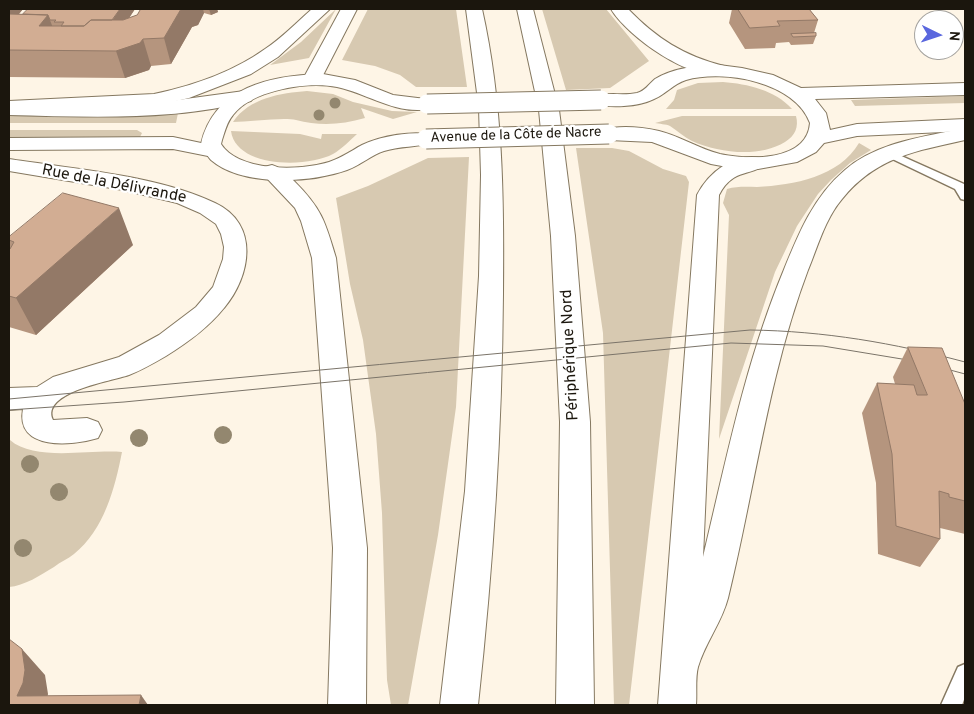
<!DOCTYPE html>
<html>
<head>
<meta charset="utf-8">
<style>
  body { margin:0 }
  #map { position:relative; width:974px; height:714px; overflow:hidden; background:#fef5e6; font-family:Overpass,sans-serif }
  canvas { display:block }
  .frame { position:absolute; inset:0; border:10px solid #1b160d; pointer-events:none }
  .north { position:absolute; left:914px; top:10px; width:50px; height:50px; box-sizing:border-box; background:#fff; border:1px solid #a4a29e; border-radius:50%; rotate:94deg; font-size:14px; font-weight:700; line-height:20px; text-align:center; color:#1b160d }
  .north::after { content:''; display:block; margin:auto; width:18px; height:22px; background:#5a67de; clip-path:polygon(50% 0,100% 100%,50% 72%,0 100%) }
</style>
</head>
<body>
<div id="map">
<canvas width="974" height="714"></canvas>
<div class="frame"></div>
<div class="north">N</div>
</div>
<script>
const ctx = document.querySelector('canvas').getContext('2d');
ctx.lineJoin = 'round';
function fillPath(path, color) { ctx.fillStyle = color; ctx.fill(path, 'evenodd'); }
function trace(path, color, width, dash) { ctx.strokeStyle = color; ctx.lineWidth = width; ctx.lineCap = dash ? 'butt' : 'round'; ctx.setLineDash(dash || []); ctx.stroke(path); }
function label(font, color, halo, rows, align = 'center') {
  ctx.font = font + ' Overpass,sans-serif'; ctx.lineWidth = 4.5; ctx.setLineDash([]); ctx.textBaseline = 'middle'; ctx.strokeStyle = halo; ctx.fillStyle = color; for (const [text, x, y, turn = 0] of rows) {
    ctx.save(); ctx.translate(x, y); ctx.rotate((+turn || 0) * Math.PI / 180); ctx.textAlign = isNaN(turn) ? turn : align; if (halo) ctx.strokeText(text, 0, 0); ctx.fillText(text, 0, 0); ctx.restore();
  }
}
fillPath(new Path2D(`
  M336 9 309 58 270 65 301 42Z
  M368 9H456L467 87H416L400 75 375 66 342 60Z
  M542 9H606L649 61 610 88 566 90Z
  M723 82C748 84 775 90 792 109H666L674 100 677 90 698 83Z
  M307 91 333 94 353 102 392 111 417 112 393 119 361 108 365 118C341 125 319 126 296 120 283 117 249 122 233 122 249 98 281 93 307 91Z
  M965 96V103L855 106 851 100Z
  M178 113 176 123H9V115Z
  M682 116H796C799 127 795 136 785 142 759 158 719 153 692 141 684 137 678 131 670 126 666 124 659 124 655 123Z
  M9 130H137L142 133 140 137 9 138Z
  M231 131 300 134 321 139 322 134H357C350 140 342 149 333 154 307 168 236 168 231 131Z
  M859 143 871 150 850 163 831 180 818 194 797 226 775 272 719 439 729 215 723 203 727 189C738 186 747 187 757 187 794 185 839 177 859 143Z
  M576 148H612L629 151 663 169 686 176 689 182 629 705H614L603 333Z
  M469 157 456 407 438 535 408 705H391L387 680 382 513 376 434 363 340 350 284 336 198 368 186 428 158Z
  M9 430 10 440C35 462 90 449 122 452 115 488 104 530 74 554 68 559 60 562 54 567 41 575 24 586 9 587Z`), '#d7c9b1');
const lane = new Path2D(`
  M888 150 964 184 965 200 961 199 955 189 884 155V151Z
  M965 664V697L962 705H941L958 667Z`);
const street = new Path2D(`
  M9 159C73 169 157 175 215 203 260 224 251 276 224 308 208 328 187 343 166 356 154 363 142 370 129 375 112 381 40 392 53 420L87 418 98 422 102 430 98 438C72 446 15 451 23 409L9 410V388L37 387 53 377 119 357 159 335 196 307 213 287 223 259 224 247 221 234 216 224 200 213 177 203 123 190 9 171Z`);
const secondary = new Path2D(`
  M244 91 251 93 254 97 251 101C173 121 89 117 9 115V103H156Z
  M173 137 220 147 224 151 220 155 213 157 173 149 9 150V138Z`);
const primary = new Path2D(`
  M719 65 742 68 773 75 801 88 965 83V95L815 99 826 113 830 130 857 124 965 119V131L857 136 824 143 816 152 797 162 758 169H738L711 164 652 142 609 140 602 138 599 134 602 130C619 125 641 127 659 131 680 136 699 149 720 154 748 160 807 162 810 123 795 82 724 69 686 80 673 84 666 94 654 99 638 107 611 108 594 104L591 100 594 96C608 92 623 96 637 93 645 91 649 84 655 79 673 68 698 65 719 65Z
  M323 74 355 80 393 95 434 100 437 104 434 108C398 117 370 94 337 87 308 81 252 90 233 115 227 122 225 131 222 140L221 144C239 172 300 171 329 162 341 158 351 151 362 145 381 136 413 130 433 135L436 139 433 143C417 147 400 146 384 151 371 155 361 165 347 170 311 183 242 187 211 160 207 156 204 149 201 144 214 87 271 75 323 74Z`);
const highway = new Path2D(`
  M312 9H330L278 57 251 74 189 98 154 106 9 113V101L154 94C192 86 233 72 265 49 282 38 297 22 312 9Z
  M341 9H357L319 83H305L303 79Z
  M466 9H482C503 103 504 198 503 294 502 432 493 568 478 705H440L465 491 479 276 481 175 479 108Z
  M517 9H533L559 110 575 236 590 422 594 705H556L560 422 551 236 539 110Z
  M611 9H628C656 38 684 56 724 66L726 70 724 74C691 82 627 36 611 9Z
  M965 128V140C916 151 876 157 842 199 825 219 818 246 808 270 768 376 755 488 728 598 722 622 705 643 698 667 695 678 697 693 696 705H658L697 195C709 172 734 152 762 158L765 163C755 177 734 166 719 195L703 557C726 461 745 364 783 272 798 235 813 197 845 170 877 142 924 137 965 128Z
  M272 165C282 168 287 174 294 181 322 209 325 221 336 258L367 548 366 705H328L333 548 312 258 301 221 295 208 261 172 264 167Z`);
trace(lane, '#857860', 3);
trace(street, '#857860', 2);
trace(secondary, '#857860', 2);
trace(primary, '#857860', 2);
trace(highway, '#857860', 2);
fillPath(lane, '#fff');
fillPath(street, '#fff');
fillPath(secondary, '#fff');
fillPath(primary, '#fff');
fillPath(highway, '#fff');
trace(new Path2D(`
  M939 367 965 374
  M9 399 750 330C824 331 894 343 965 362
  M9 410 124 402 731 343 823 346 914 361`), '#7b7469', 1);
const primaryBridge = new Path2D(`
  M427 104 601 100
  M426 139 609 134`);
trace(primaryBridge, '#857860', 21, []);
trace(primaryBridge, '#fff', 19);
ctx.fillStyle = '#93876f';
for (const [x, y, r] of [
  [335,103,5.5],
  [319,115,5.5],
  [223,435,9],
  [139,438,9],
  [30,464,9],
  [59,492,9],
  [23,548,9]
]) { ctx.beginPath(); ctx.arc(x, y, r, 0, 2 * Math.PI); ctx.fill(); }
fillPath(new Path2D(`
  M9 9H23L19 14H23L28 9H135L129 18 137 15 141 9H217L218 12 211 15 204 13 198 25 192 27 171 64 151 66 149 70 125 78 9 77Z
  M732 9H809L818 20 814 33 816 36 813 44 791 45 789 42 776 43 775 48 745 49 729 23Z
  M9 237 133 245 36 335 9 327V249L10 248 9 246Z
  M908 347 965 404V534L940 528V539L920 567 878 554 876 483 862 413 877 383 895 384 893 377Z`), '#b5957e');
fillPath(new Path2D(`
  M9 9H23L9 26Z
  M120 9H135L113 42 108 27Z
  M181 9H203L204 13 198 25 192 27 171 64 164 38Z
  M209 9H217L218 12 211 15Z
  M48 15 58 41 39 26Z
  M143 39 151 66 149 70 125 78 116 51Z
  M119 208 133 245 36 335 16 298Z
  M22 649 45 675 48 694 46 705 17 696Z
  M141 695 148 705H139Z`), '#937967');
const building = new Path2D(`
  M28 9H120L112 20H91L84 26H61L64 22H54L56 20H50L48 15 23 14Z
  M141 9H181L164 38 143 39 140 43 116 51 9 50V14L48 15 39 26H84L91 20H123L137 15Z
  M738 9H809L818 20 777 21 780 26 750 28Z
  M816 33V36L793 37 791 34Z
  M63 193 119 208 16 298 9 296V249H10L14 242 9 240V237Z
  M908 347 942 348 965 404V501L949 497V494L939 491 940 539 896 526 892 454 877 383 914 385 917 395H927Z
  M9 639 22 649 25 670 23 683 17 696 141 695 139 705H9Z`);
fillPath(building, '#d2ad93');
trace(building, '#937967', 1);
label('14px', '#1b160d', '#fff', [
  ["Avenue de la Côte de Nacre",516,136,-2]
]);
label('16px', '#1b160d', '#fff', [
  ["Rue de la Délivrande",114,185,11],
  ["Périphérique Nord",571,355,-93]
]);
</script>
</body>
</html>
